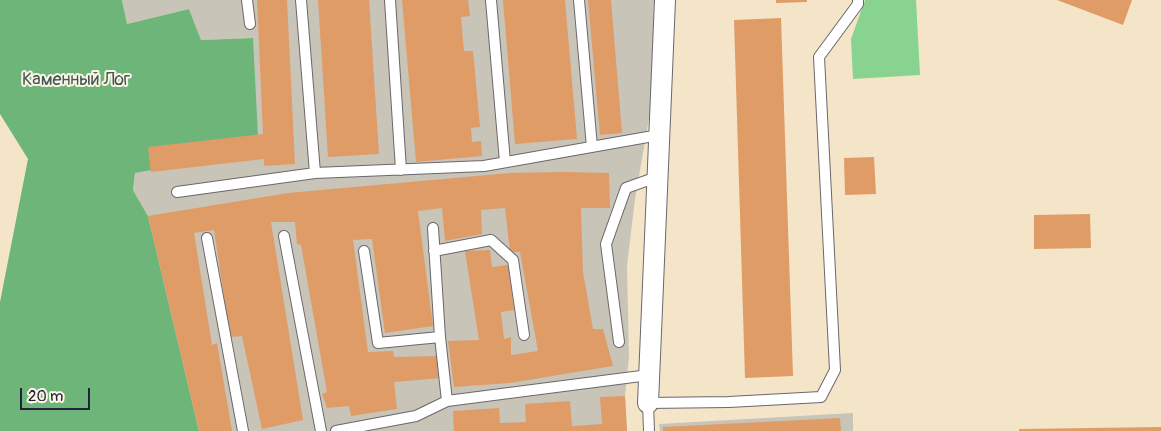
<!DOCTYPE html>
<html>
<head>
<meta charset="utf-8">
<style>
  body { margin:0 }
  #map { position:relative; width:1161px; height:431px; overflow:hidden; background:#f4e5c9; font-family:Pangolin,sans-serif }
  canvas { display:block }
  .scale { position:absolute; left:20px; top:388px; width:70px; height:22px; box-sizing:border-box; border:2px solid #22223b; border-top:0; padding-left:6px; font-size:15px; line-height:18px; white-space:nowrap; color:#22223b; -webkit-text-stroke:4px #fcf5e5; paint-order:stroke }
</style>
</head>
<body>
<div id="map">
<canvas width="1161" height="431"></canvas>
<div class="scale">20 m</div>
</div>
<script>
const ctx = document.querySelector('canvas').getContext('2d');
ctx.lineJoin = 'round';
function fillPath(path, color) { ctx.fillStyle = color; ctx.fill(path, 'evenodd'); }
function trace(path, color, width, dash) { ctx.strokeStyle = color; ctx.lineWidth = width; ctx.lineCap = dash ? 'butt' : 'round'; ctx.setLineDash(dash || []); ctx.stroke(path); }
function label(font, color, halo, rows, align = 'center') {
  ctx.font = font + ' Pangolin,sans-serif'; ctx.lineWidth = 4; ctx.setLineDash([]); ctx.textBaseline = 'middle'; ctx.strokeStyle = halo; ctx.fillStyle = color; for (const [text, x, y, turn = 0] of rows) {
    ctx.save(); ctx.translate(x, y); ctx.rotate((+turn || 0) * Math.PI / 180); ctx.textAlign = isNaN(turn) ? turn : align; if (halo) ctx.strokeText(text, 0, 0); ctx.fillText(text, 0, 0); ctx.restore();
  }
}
fillPath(new Path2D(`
  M122 0H654L651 107 635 199 627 266 629 357 625 396 627 431H199L148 216 133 190 135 173 149 151 252 38 201 40 189 9 127 24Z
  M853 413V431H660L659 424Z`), '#c8c4b8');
fillPath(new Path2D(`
  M865 0H916L920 75 853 79 851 39Z`), '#89d390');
fillPath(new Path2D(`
  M0 0H122L127 24 189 9 201 40 253 38 258 137 149 151 151 170 135 173 133 190 148 216 199 431H0V302L28 159 0 114Z`), '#6eb57a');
fillPath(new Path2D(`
  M257 0H287L295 164 264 166V159L151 172 148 147 263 134Z
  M318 0H369L379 154 328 157Z
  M402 0H468L470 16 461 17 464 51H473L480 127 471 128 472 142 481 141 482 156 416 162Z
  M503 0H565L577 139 515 144Z
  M588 0H611L622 133 600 135Z
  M776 0H807V2L776 3Z
  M1057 0H1132L1123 25Z
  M781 18 793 376 745 378 734 20Z
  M874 157 876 194 845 195 844 158Z
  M562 172 609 173 610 208H581L583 272 593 329H603L613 366 510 383 454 387 448 341 479 340 465 251 490 250 492 267 508 265 514 310 501 312 504 339 511 337V355L538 351 520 252H510L505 208 481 210 482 234 445 241 442 208 418 211 433 326 385 333 372 239 353 240 368 352 393 351 394 357 439 356 441 378 394 382 397 409 351 416 349 406 327 408 322 394 327 392 301 245 297 244 295 222H271L303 420 262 429 242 336 230 337 214 230 194 233 212 345 217 343 232 431H199L148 216 288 193 510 173Z
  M1090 214 1091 248 1034 249V215Z
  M625 396 627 431H454L453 411 499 408 500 423 526 422 525 404 570 401 572 426 602 424 600 397Z
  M840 418 841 431H663V427Z
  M1161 427V431H1019V429Z`), '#e09c67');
const service = new Path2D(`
  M247 0 250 24
  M301 0 315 173 484 166 659 135
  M390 0 401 170
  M491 0 505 162
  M579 0 592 147
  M177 192 315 173
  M433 228 440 337
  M284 236 321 431
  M207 238 243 431
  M364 251 378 343 440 337 447 401
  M434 251 491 240 513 260 524 335
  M619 342 606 244 626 188 657 177
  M336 431 416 416 447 401 649 375
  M649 431 648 403 729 402 821 397 835 370 819 57 858 4V0`);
const minor = new Path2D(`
  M648 403 665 0`);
trace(service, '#6c666d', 12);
trace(minor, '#6c666d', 22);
trace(service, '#fff', 10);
trace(minor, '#fff', 20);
label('18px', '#415754', '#fcf5e5', [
  ["Каменный Лог",76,80]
]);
</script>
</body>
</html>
